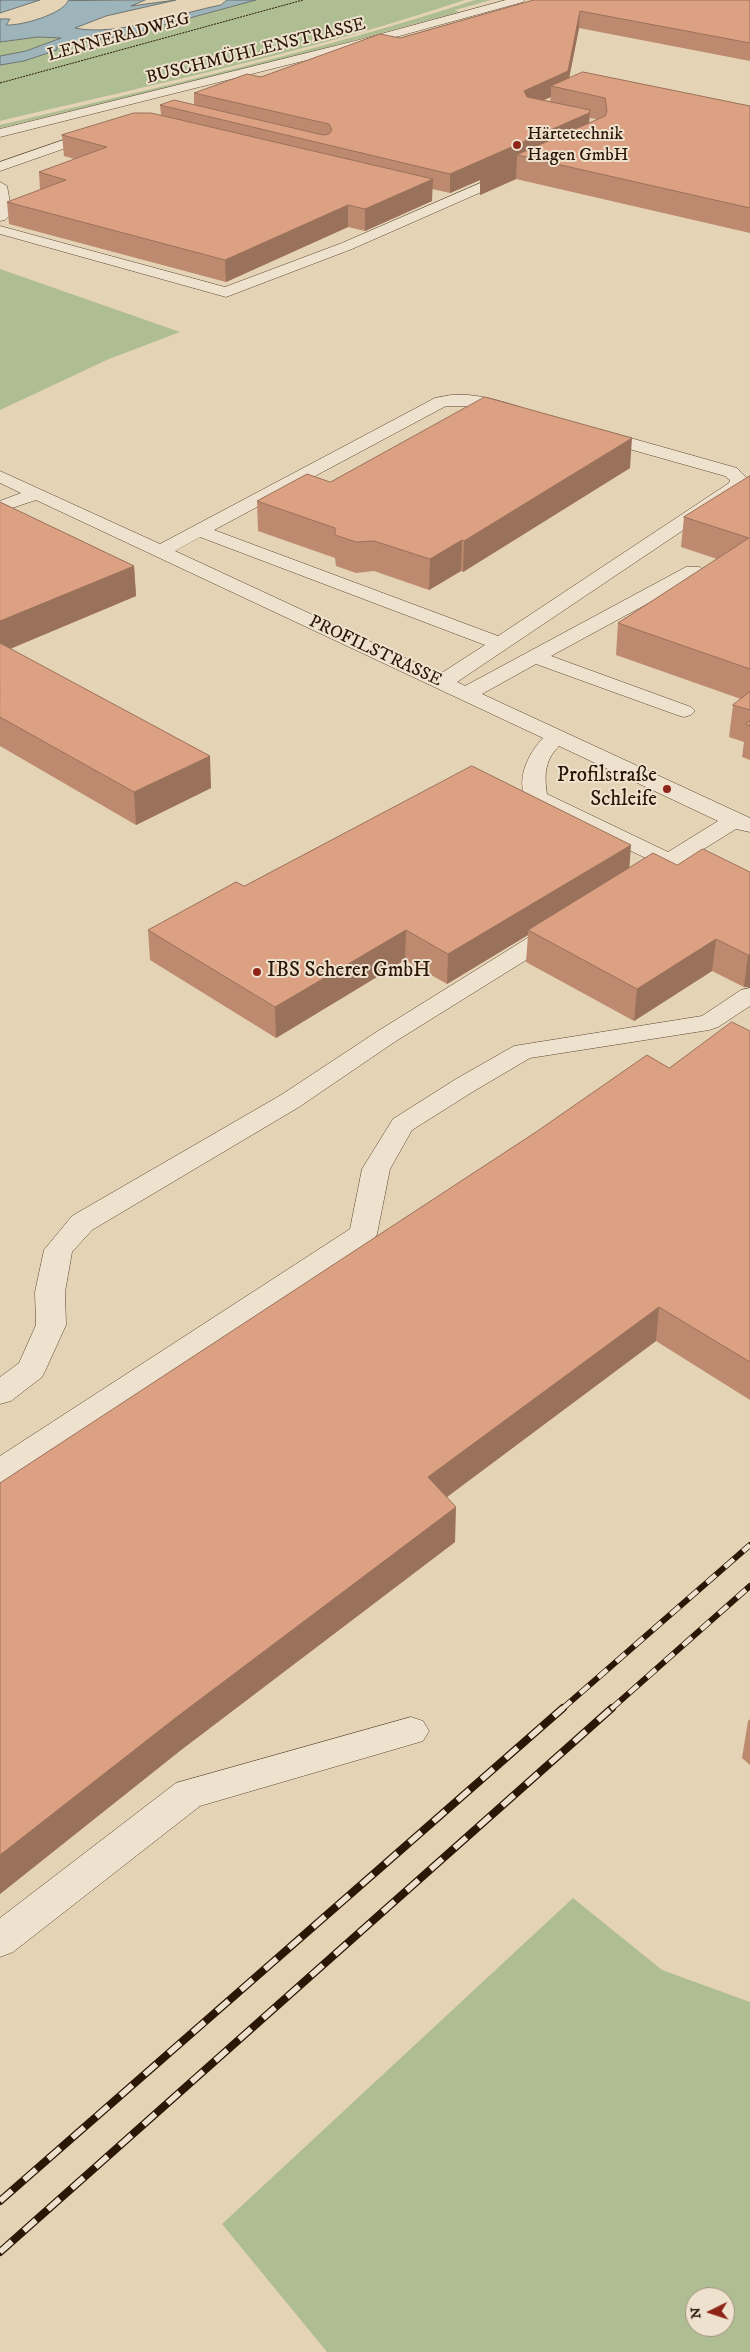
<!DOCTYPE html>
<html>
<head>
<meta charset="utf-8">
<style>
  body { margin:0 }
  #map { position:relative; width:750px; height:2352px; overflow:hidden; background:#e5d3b5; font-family:"IM FELL DW Pica",serif }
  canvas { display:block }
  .north { position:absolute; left:685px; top:2287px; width:50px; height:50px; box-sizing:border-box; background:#eee2cf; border:1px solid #a0907e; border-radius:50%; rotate:266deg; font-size:14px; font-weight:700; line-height:20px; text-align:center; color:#2c1605 }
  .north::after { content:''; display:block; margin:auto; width:18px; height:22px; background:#8f2418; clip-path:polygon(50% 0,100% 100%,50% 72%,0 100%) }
</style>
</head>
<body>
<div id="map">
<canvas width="750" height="2352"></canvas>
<div class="north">N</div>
</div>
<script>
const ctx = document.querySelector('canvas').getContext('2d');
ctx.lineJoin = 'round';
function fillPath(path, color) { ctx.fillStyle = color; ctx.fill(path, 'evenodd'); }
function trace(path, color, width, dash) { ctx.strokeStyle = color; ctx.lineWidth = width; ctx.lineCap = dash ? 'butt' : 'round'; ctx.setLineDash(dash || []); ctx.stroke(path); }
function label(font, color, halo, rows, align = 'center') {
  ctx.font = font + ' "IM FELL DW Pica",serif'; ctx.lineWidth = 4; ctx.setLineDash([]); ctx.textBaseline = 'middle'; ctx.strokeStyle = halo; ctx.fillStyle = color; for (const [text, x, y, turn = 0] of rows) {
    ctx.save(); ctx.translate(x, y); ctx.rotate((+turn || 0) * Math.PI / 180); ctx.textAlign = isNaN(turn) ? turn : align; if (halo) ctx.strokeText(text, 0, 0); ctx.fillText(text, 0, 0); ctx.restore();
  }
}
fillPath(new Path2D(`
  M256 0H465C313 51 155 84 0 121V65L24 61 57 50V46L127 35Z
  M475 0H502H491L455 10 459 12 247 69 0 128V125C159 87 320 51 475 0Z
  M38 37 62 38 26 51 0 56V42Z
  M0 269 180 332 109 359 0 410Z
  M573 1898 662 1970 750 2002V2352H327L222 2224ZM695 2297H725V2327H695Z`), '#afbe92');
const water = new Path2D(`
  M4 0H40L0 13V1Z
  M145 0 131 6 176 0 106 16 75 28C117 37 179 13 221 5L227 0H256L127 35 57 46V50L24 61 0 65V56L26 51 61 38 38 37 0 42V19H10L6 25C21 26 63 14 68 1Z`);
fillPath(water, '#9cb4ba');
trace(water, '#6f7572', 1);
const minor = new Path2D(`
  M506 0H525L523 2 363 46 0 137V129L355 41Z
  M98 128 105 132 103 135 0 171V162Z
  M515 168 522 172 520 175 352 249 226 297 0 234V226L225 287 342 243Z
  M0 182 7 186 12 213 5 220 0 221Z
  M451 395C475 393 497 400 520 407L522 411 520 415 514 416 478 406H446L214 530 498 636 729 483 730 480 725 476 590 438 587 434 590 430H602L737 468 748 479 743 490 457 682 465 686 686 567H700L703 571 700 575 551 656 691 707 695 711 691 715 684 717 677 715 536 664 482 694 750 818V832L736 829 644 886 636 888 628 886 624 881 628 876 652 861 528 802C514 781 528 754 543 738L36 500 0 512V501L21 493 0 483V471L160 544 435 398ZM200 537 485 645 440 674 175 551ZM559 746 718 821 668 852 547 794C544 774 545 760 559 746Z
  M559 922 568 924 571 929 568 934 396 1041 299 1107 92 1230 72 1252 65 1292 66 1325 46 1369 42 1377 11 1401 0 1404V1377L19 1363 36 1325 35 1292 44 1250 72 1216 281 1095 378 1031 550 924Z
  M750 988V1006L718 1027 709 1030 530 1058 474 1091 412 1130 390 1169 377 1234 373 1241 11 1479 0 1483V1456L350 1229 362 1169 393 1119 456 1079 514 1046 702 1016 741 990Z
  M411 1717 423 1721 429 1731 423 1741 200 1806 13 1952 0 1957V1918L176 1783Z`);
trace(minor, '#5a4531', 1);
trace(new Path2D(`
  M0 83 303 0`), '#2c1605', 1, [2, 1]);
fillPath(minor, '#eee2cf');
const railFar1 = new Path2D(`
  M562 1709 750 1545
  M611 1709 750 1586`);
const rail = new Path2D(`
  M0 2201 563 1708
  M0 2252 612 1708`);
trace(railFar1, '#2c1605', 6);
trace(rail, '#2c1605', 8);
trace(railFar1, '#eee2cf', 4.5, [12]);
trace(rail, '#eee2cf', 5.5, [16]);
fillPath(new Path2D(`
  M534 0H750V61L579 28 569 78 750 106V233L516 179 480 195V180L450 193 432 189V201L365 231 348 227 226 282 9 224 7 202 40 190 39 172 75 159 64 156 62 135 161 115 160 105H194V93L261 77ZM551 97 550 101 543 100ZM589 118 597 119 589 123Z
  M630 468 463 572 461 571 429 590 374 571 356 573 336 566 335 558 258 531 257 501 330 482Z
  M750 476V760L742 757 744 742 729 737 733 705 741 699 616 655 618 623 717 559 681 547 684 517Z
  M0 502 134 566 136 596 10 649 211 788 136 825 0 746Z
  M677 865 750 872V987H744L712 971 634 1021 526 962 528 935 447 984 405 960 276 1038 150 960 148 930 244 886Z
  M750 1031V1400L656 1341 446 1497 455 1542 181 1750 0 1894V1483L669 1068Z
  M750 1719V1765L742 1758 748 1721Z`), '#bd8a70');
fillPath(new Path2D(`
  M580 11 579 28 567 89 551 86V97L523 109 524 91Z
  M590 110 589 128 517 155 516 179 480 195V180L450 193V174Z
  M433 179 432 201 365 231V209Z
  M348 205V227L226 282 225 260Z
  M632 438 630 468 463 572 464 541Z
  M462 540 461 571 429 590 430 559Z
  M134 566 136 596 0 653V621Z
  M210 756 211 788 136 825 134 792Z
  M631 845 629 874 528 930V935L447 984 448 954Z
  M406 930 405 960 276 1038 275 1007Z
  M716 939 712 971 634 1021 637 989Z
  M748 955H750V987H744Z
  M659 1307 656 1341 427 1512 428 1477Z
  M456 1507 455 1542 181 1750 0 1894V1855L178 1716Z`), '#9a715b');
const building = new Path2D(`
  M534 0H750V43L580 11 568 71 524 91 527 97 590 110 589 113 450 174 160 105 174 100 323 135 329 134 332 130 329 124 194 93 247 74 261 77 380 34 400 38Z
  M583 72 750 106V208L517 155 480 171 605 116 607 111 605 98 551 86Z
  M134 113H151L433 179 365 209 348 205 225 260 7 202 66 180 39 172 107 147 62 135Z
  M485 397 632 438 464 541 462 540 430 559 374 541 356 542 335 535V528L257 501 307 474 330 482Z
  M750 476V669L618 623 749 538 684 517Z
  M0 502 134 566 0 621Z
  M0 643 210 756 134 792 0 717Z
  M750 692V710L733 705Z
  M750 721V726L746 724Z
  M472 766 631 845 448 954 406 930 275 1007 148 930 236 882 244 886Z
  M703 849 750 872V955H748L716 939 637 989 528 930 653 853 677 865Z
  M732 1022 750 1031V1362L659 1307 428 1477 456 1507 178 1716 0 1855V1483L536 1132 647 1055 669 1068Z`);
fillPath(building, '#dca182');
trace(building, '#9a715b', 1);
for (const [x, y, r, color] of [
  [517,145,5,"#8f2418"],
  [667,789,5,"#8f2418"],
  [257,972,5,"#8f2418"]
]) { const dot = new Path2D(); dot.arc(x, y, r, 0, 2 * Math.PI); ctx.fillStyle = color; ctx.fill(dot); trace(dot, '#eee2cf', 2); }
label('18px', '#2c1605', '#eee2cf', [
  ["LENNERADWEG",119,38,-15],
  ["BUSCHMÜHLENSTRASSE",256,52,-14],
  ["PROFILSTRASSE",375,652,25]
]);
label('18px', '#2c1605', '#eee2cf', [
  ["Härtetechnik",527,135],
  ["Hagen GmbH",527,156]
], 'left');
label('21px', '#2c1605', '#eee2cf', [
  ["Profilstraße",657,777],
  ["Schleife",657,801],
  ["IBS Scherer GmbH",267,972,"left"]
], 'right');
</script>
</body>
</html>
